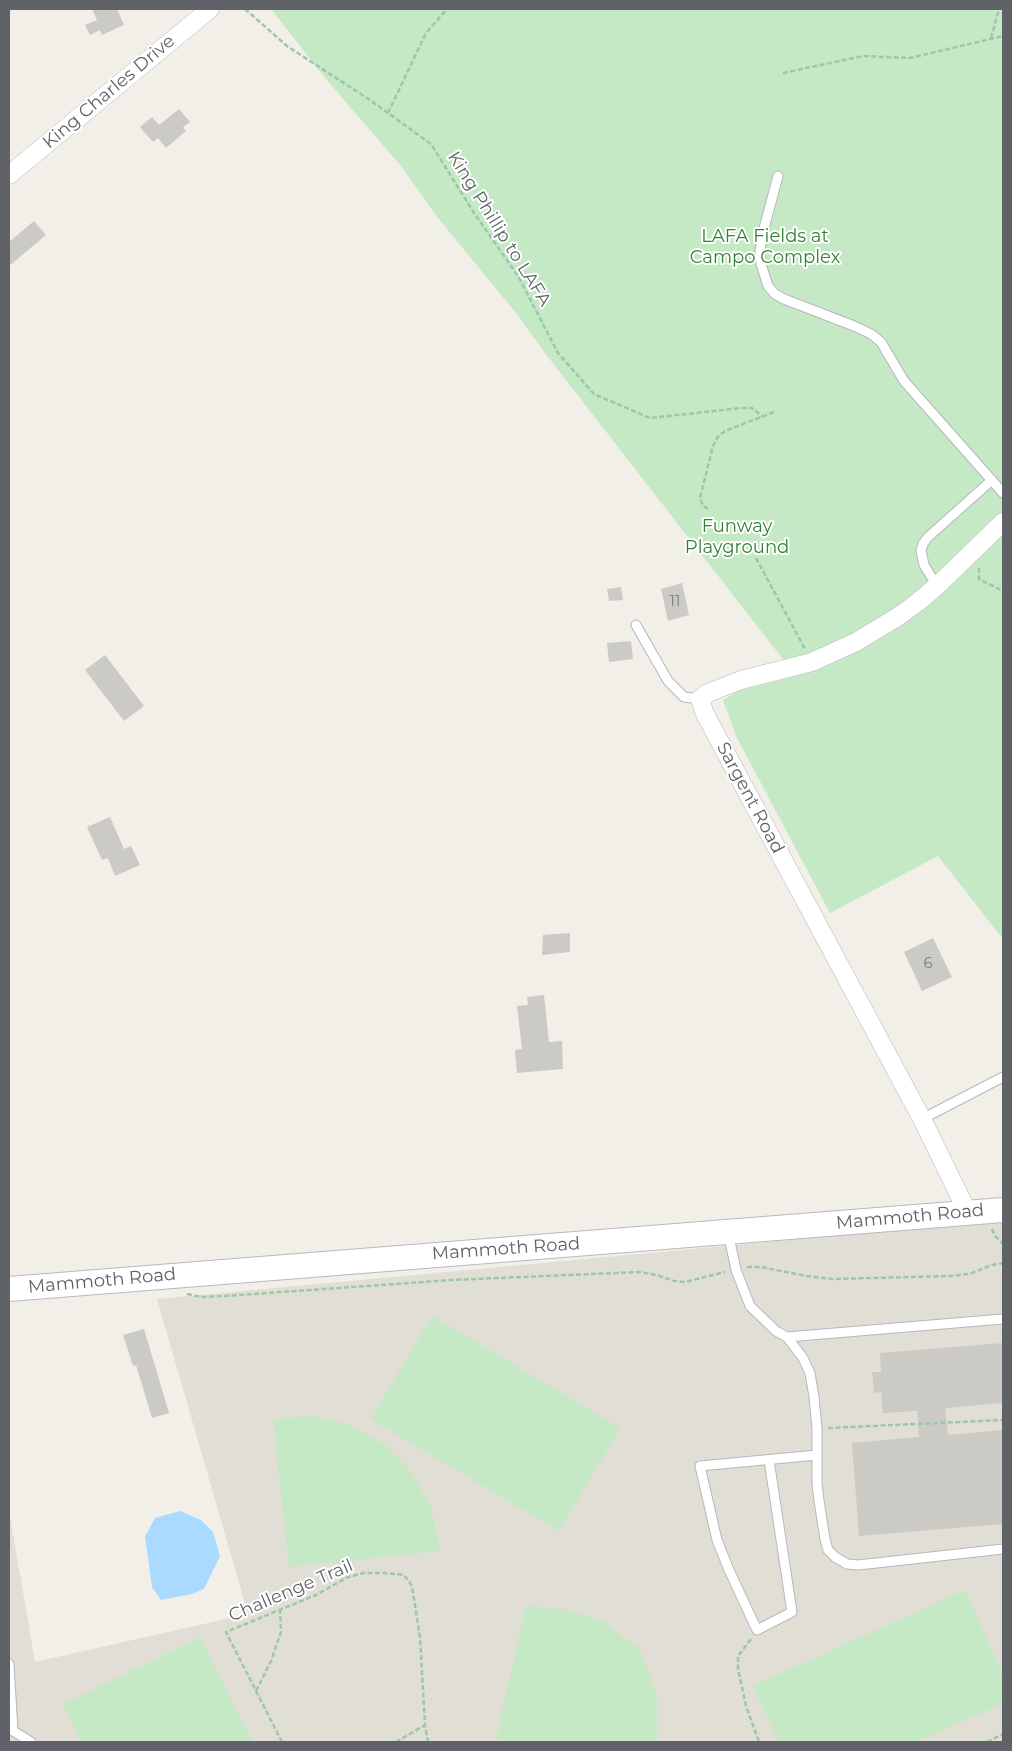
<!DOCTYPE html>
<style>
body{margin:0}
#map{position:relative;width:1012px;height:1751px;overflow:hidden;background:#f1efe8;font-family:Montserrat,sans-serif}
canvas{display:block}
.frame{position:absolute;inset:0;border:10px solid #5f6368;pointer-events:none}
</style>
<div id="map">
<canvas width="1012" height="1751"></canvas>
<div class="frame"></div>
</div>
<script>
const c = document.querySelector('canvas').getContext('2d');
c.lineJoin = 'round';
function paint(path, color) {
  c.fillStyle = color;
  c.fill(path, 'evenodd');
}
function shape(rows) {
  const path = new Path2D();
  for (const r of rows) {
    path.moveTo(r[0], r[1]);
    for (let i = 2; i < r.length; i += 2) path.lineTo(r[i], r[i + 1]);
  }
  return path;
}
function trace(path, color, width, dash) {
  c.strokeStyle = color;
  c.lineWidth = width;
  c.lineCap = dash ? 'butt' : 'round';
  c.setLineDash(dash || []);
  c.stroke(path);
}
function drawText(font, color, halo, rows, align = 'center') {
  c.font = font + ' Montserrat,sans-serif';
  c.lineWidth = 4;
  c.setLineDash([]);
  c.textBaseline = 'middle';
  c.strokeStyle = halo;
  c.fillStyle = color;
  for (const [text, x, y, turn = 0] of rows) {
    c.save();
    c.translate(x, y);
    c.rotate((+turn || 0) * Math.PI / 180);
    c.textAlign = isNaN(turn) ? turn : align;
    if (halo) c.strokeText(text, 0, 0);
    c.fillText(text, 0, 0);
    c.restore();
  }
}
const education = shape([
 [1003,1220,1003,1742,9,1742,9,1511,35,1662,248,1614,157,1299]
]);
const green = shape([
 [271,9,1003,9,1003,939,938,856,830,913,737,738,723,700,738,691,800,675,782,658,548,357,516,313,438,218,401,166,325,78],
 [432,1316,620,1428,559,1531,371,1419],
 [311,1416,348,1424,384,1444,411,1472,431,1507,440,1551,289,1567,273,1419],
 [965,1590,1003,1675,1003,1703,916,1742,779,1742,753,1686],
 [526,1606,565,1609,604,1622,640,1650,657,1694,657,1736,656,1742,515,1742,496,1738],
 [200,1637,252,1742,81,1742,63,1705]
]);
const water = shape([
 [180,1511,201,1520,213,1532,220,1556,204,1589,192,1594,161,1600,152,1587,145,1537,155,1518]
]);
const building = shape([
 [92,9,117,9,124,25,102,35,100,30,90,35,85,25,97,20],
 [179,109,190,122,183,127,186,131,166,148,158,138,153,142,140,127,152,117,159,125],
 [34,221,46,235,9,266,9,242],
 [682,583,689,615,668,621,661,589],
 [621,587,623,600,609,601,607,589],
 [631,641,633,659,609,662,607,643],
 [105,655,144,706,124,721,85,670],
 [110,817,124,849,131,846,140,865,115,876,108,858,102,860,87,827],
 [570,933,570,952,542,955,543,935],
 [933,938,952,977,922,991,904,952],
 [544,995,549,1042,562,1041,563,1069,517,1073,515,1050,522,1049,517,1006,528,1005,527,997],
 [144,1329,169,1413,152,1418,136,1365,133,1366,123,1335],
 [1003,1343,1003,1403,945,1408,948,1435,1003,1430,1003,1524,859,1536,852,1443,919,1437,917,1411,883,1413,881,1392,874,1393,872,1372,881,1372,880,1353]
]);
const path = shape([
 [245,9,287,46,370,100,431,144,474,213,518,276,558,353,594,394,650,418,741,408,752,408,763,417],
 [991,38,999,9],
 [783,73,863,56,910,58,1003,36],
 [388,113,426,33,447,9],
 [708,509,703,506,700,498,713,446,717,438,722,433,730,429,774,412],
 [756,558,805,649],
 [979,568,979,579,1003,591],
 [992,1229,995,1236,1003,1244],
 [747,1267,761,1267,806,1276,833,1279,950,1276,969,1274,992,1265,1003,1263],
 [187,1294,201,1297,225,1296,452,1280,639,1272,656,1275,674,1281,685,1282,725,1272],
 [828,1428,1003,1420],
 [751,1639,738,1656,738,1669,746,1706,759,1742],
 [256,1691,271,1661,281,1632,280,1611],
 [282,1742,226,1632,316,1595,346,1578,363,1573,385,1573,404,1575,412,1586,420,1637,425,1725,428,1742],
 [396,1742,425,1725],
 [987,1742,1003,1734]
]);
const lane = shape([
 [778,176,762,236,760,252,761,264,768,286,775,294,784,299,854,326,871,334,881,342,904,381,1003,493],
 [937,586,924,565,921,550,923,544,927,538,992,480],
 [636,625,668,681,684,697,700,699],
 [922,1119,1003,1077],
 [728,1232,736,1270,750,1306,776,1331,787,1337,1003,1319],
 [787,1337,803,1358,810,1373,814,1397,817,1429,817,1483,819,1501,825,1539,828,1550,835,1557,847,1564,858,1565,1003,1549],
 [769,1460,792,1612,757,1630,729,1570,717,1540,700,1466,817,1455],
 [9,1664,13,1731],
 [13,1731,31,1742]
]);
const street = shape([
 [9,175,210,9],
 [968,1213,922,1119,705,714,700,699,708,693,741,680,812,662,856,642,899,616,918,602,937,586,1003,522]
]);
const secondary = shape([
 [9,1289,1003,1210]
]);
const numberNames = [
 ["11",675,602],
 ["6",928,964]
];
const streetNames = [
 ["King Charles Drive",109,92,-40],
 ["King Phillip to LAFA",499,229,58],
 ["Sargent Road",750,798,62],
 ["Mammoth Road",910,1217,-5],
 ["Mammoth Road",506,1249,-4],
 ["Mammoth Road",102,1281,-5],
 ["Challenge Trail",291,1591,-23]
];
const parkNames = [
 ["LAFA Fields at",765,237],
 ["Campo Complex",765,258],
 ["Funway",737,527],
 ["Playground",737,548]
];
paint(education, '#e1ded6');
paint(green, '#c5e8c5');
paint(water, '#aadaff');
paint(building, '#cccac5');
trace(lane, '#b5b8bc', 11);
trace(street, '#b5b8bc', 19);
trace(secondary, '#b6babf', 26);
trace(path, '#9cc7a9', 2.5, [5, 2.5]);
trace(lane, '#fff', 9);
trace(street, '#fff', 18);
trace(secondary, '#fff', 24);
drawText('15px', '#7a7d7f', null, numberNames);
drawText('18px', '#5f6368', '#fff', streetNames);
drawText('18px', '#348238', '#fff', parkNames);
</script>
